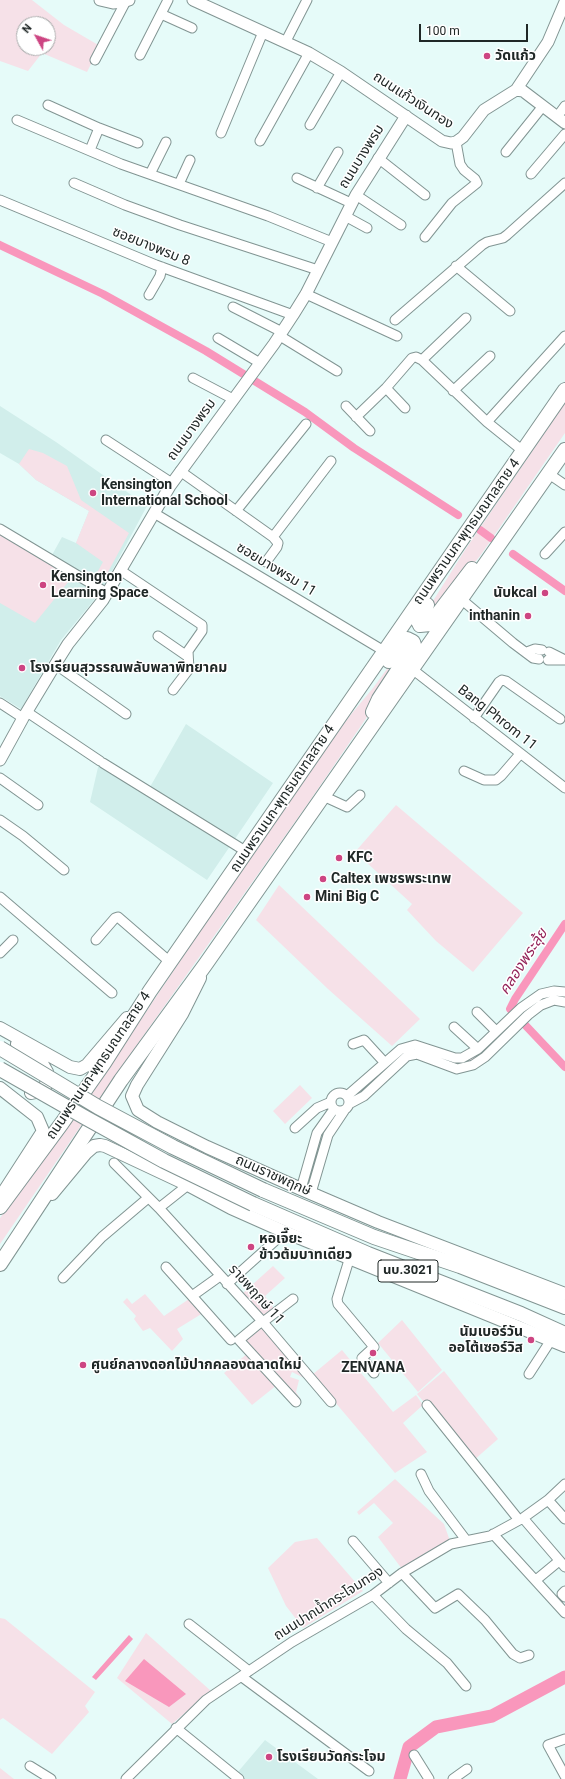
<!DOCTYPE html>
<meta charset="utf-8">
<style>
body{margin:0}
#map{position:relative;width:565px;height:1779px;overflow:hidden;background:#e6fbf9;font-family:Roboto,sans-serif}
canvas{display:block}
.north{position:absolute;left:16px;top:16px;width:40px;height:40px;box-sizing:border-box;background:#fff;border:1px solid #a6a9a9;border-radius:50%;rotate:310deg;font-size:11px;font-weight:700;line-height:16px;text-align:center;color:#202827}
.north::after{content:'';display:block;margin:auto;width:14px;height:18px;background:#cd4582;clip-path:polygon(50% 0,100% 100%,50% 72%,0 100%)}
.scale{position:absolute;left:419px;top:24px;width:109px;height:18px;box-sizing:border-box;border:2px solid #202827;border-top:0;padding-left:5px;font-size:12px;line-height:14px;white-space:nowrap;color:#202827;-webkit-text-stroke:3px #fff;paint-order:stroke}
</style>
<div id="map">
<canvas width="565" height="1779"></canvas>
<div class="north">N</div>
<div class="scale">100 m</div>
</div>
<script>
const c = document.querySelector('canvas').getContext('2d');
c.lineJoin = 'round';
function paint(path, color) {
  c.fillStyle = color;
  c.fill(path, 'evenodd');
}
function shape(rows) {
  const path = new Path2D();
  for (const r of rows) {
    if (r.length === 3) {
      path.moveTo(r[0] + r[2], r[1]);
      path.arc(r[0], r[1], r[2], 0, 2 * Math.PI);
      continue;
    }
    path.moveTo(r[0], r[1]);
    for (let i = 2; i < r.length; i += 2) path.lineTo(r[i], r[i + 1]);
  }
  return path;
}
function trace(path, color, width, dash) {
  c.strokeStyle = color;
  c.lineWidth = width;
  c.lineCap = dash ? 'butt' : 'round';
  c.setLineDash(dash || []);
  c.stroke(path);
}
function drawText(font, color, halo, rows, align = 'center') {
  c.font = font + ' Roboto,"Noto Sans Thai",sans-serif';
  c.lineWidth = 3;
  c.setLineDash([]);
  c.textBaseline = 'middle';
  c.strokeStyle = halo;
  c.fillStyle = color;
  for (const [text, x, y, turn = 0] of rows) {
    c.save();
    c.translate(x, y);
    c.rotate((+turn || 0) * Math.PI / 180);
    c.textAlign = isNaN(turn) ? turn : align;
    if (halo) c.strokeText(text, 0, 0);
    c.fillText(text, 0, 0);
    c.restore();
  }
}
const built = shape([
 [0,406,56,442,147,506,104,586,52,555,62,537,76,543,89,511,36,480,19,464,0,453],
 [0,533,99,594,61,640,21,709,0,696],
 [186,724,273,783,207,880,90,802,99,763,150,787],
 [265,1740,318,1779,244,1779,237,1773]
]);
const green = shape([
 [0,0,32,0,64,25,100,46,87,72,42,53,28,71,0,61],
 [24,24,48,24,48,48,24,48],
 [565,403,565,433,480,556,427,622,426,612,465,550],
 [29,449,43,453,67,466,81,500,129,533,101,585,93,580,103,562,76,543,89,511,36,480,19,464],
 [0,533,73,576,35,623,0,603],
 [406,645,367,717,307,805,117,1073,0,1244,0,1218,99,1082,247,861,348,718,373,688,400,651],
 [396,805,523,913,473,972,436,941,407,910,412,904,355,852],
 [279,885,420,1019,392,1046,328,989,256,920],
 [508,1024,511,1027,478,1058,466,1063,458,1064,458,1061],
 [300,1085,312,1098,285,1124,273,1111],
 [273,1266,285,1278,265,1296,275,1310,263,1318,242,1294],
 [145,1294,164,1316,189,1299,203,1313,177,1329,183,1339,172,1351,150,1328,143,1331,134,1319,136,1316,123,1302,127,1298,132,1304],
 [402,1320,442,1370,418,1392,378,1343],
 [261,1325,308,1380,292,1372,290,1377,299,1380,296,1392,301,1400,296,1402,243,1341],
 [342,1350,393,1412,416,1395,423,1405,403,1423,427,1452,395,1473,312,1375],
 [248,1353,277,1385,252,1405,224,1373],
 [444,1371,498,1439,474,1460,417,1394],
 [395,1479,444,1524,450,1541,427,1552,402,1569,378,1537,393,1523,374,1503,359,1515,357,1512],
 [317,1538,363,1591,303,1628,286,1606,268,1568,295,1542],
 [0,1618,5,1619,95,1692,85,1706,89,1712,52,1754,3,1718,0,1720],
 [146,1633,211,1691,172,1724,117,1678],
 [0,1768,14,1779,0,1779]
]);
const water = shape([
 [129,1635,133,1639,96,1680,92,1677],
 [144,1659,186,1694,169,1707,125,1681]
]);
const canal = shape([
 [0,245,103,294,206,351,305,412,354,448,458,515],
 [480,530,491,538],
 [513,554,565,591],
 [565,924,515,999,510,1009,565,1067]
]);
const river = shape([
 [400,1779,409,1747,436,1727,492,1716,565,1677]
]);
const minor = shape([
 [161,14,192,28],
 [286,41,307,0],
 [140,55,168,0],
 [95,60,126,1],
 [48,105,99,128],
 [557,117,565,106],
 [17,120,121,164,268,216,332,242],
 [310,125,341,72],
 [221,133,263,32],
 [260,141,309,53],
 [90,150,99,128,138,143],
 [506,152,543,106],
 [378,158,425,195],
 [150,174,166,142],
 [531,174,565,134],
 [297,178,351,203],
 [74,183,125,205,180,225,318,270],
 [179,184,190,160],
 [317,188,338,152],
 [356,195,401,225],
 [0,200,156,265,293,315],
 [345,216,367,228],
 [425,237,452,203,477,183,475,179,464,170,460,164,456,142],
 [456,266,510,311],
 [306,294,397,336],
 [149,295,160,276,162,267],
 [233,307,282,332],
 [395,320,482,245,487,242,503,238,507,235,565,183],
 [280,336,337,371],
 [218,338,260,363],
 [422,360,466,318],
 [193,378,233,399],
 [386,388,405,408],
 [453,391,490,356],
 [346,406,370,431],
 [356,417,386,388,412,358,416,357,422,360,487,422,523,451],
 [487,422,565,336],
 [106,440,172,483],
 [180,471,273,537,278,543,277,547,266,562],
 [549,474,565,485],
 [236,511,306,424],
 [154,513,384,651],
 [0,529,107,593],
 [273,537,331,461],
 [545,554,565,532],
 [120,570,202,625,202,631,188,651,189,669,173,690],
 [461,599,513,643,533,658,539,659],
 [158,636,187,656],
 [527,652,535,649,542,650],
 [549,652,565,660],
 [548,660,565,660],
 [55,664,126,714],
 [412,669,565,788],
 [0,703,23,718],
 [27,712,100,761],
 [474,718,499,682,502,680,506,681,560,719],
 [103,763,247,852],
 [464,771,484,780,496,780,501,776,520,754],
 [0,778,38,805],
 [323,796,347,807,360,795],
 [0,820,23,836,64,870],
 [0,897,112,993],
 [96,940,115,918,118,917,170,962],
 [0,953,13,940],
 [477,1012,496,1031],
 [454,1027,478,1049],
 [353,1044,364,1040,385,1063],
 [340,1102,9],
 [347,1096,401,1049,415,1045,455,1058,462,1058,478,1049,521,1008,541,994,554,991,565,992],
 [349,1104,364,1096,407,1056,417,1054,457,1069,473,1065,485,1057,528,1015,541,1005,554,1000,565,1002],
 [295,1128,317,1108,331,1102],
 [114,1163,159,1208,262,1321,331,1402],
 [301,1189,317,1133,334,1109],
 [311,1193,328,1135,344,1111],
 [159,1208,188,1185],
 [349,1260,337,1299,338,1304,374,1347,362,1358,374,1373],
 [166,1267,192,1296],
 [220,1276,192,1296,231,1340],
 [63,1278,102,1237,148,1198],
 [227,1284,285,1232],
 [262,1321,239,1340,296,1402],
 [263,1322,293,1299],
 [529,1374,551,1340],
 [427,1405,519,1520],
 [421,1474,429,1491,466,1540],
 [548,1500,565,1519],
 [523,1518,565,1567],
 [493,1534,565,1613],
 [353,1541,389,1583],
 [402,1573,435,1608,458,1594,485,1620,513,1654,520,1658,529,1655],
 [536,1580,559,1561],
 [565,1591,562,1594,565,1597],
 [373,1595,406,1629,447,1663,466,1686],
 [189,1624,249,1671],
 [242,1677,369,1771],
 [176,1728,239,1779],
 [565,1739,548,1745,565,1776],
 [414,1755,429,1779],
 [30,1766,51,1779],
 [126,1779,206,1700,292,1642,373,1595,402,1573,451,1544,490,1536,523,1518,548,1500,565,1484],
 [453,1779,467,1769]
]);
const tertiary = shape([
 [100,0,113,3,122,2,129,0],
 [193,0,309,53,341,72,442,141,451,143,456,142,463,137,484,110,516,90,548,42,565,2],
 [516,90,523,91,565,123],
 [0,760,23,718,58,660,68,644,103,600,170,486,274,344,293,315,306,294,356,195,406,116]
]);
const secondary = shape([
 [200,978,182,1014,137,1085,132,1096,138,1110,157,1122,207,1147,301,1189,378,1222,565,1294],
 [0,1028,70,1067,80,1069,87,1065,127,1018],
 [17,1044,43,1065,47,1072,48,1077,45,1087,36,1092,31,1093],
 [0,1088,37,1117,43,1131,1,1196],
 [52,1194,86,1153,94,1146,100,1145,105,1146,188,1185,231,1208,285,1232,565,1346]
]);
const primary = shape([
 [427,605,417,619,420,625,430,624,472,569],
 [373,712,379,699,408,655,414,645,413,642,407,639,403,642,389,661],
 [263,1190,374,1237,460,1266,565,1307],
 [253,1204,368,1254,521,1314,565,1334],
 [0,1207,62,1123,104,1063,150,991,565,390],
 [0,1264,121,1080,205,965,565,450]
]);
const primaryBridge = shape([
 [0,1048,98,1107,173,1147,263,1190],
 [0,1069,86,1118,164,1161,253,1204]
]);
const markers = [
 [487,56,4,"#cd4582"],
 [93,493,4,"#cd4582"],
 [43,585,4,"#cd4582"],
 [545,593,4,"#cd4582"],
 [528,616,4,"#cd4582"],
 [22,668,4,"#cd4582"],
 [339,858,4,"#cd4582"],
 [323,879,4,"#cd4582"],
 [307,897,4,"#cd4582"],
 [251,1247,4,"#cd4582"],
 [531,1340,4,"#cd4582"],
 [373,1353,4,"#cd4582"],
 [83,1365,4,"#cd4582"],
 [269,1757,4,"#cd4582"]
];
const shields = [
 [408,1271,60]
];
const shieldNames = [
 ["นบ.3021",408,1271]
];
const poiNames = [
 ["วัดแก้ว",495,56],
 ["Kensington",101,485],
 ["International School",101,501],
 ["Kensington",51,577],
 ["Learning Space",51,593],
 ["นับkcal",537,593,"right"],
 ["inthanin",520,616,"right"],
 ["โรงเรียนสุวรรณพลับพลาพิทยาคม",30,668],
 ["KFC",347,858],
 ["Caltex เพชรพระเทพ",331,879],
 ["Mini Big C",315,897],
 ["หอเจี๊ยะ",259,1239],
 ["ข้าวต้มบาทเดียว",259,1255],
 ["นัมเบอร์วัน",523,1332,"right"],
 ["ออโต้เซอร์วิส",523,1348,"right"],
 ["ศูนย์กลางดอกไม้ปากคลองตลาดใหม่",91,1365],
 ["ZENVANA",373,1368,"center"],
 ["โรงเรียนวัดกระโจม",277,1757]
];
const streetNames = [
 ["ถนนแก้วเงินทอง",413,101,33],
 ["ถนนบางพรม",362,157,-58],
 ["ซอยบางพรม 8",151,247,22],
 ["ถนนบางพรม",192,430,-54],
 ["ถนนพรานนก-พุทธมณฑลสาย 4",467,532,-55],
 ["ซอยบางพรม 11",276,570,31],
 ["Bang Phrom 11",497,718,38],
 ["ถนนพรานนก-พุทธมณฑลสาย 4",283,799,-56],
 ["ถนนพรานนก-พุทธมณฑลสาย 4",99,1066,-56],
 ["ถนนราชพฤกษ์",273,1176,24],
 ["ราชพฤกษ์ 11",256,1295,48],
 ["ถนนปากน้ำกระโจมทอง",329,1604,-32]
];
const waterNames = [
 ["คลองพระลุ้ย",524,962,-57]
];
paint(built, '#d1eeeb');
paint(green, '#f6e1e8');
paint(water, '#f997bc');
trace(canal, '#f997bc', 8);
trace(river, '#f997bc', 13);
trace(minor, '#829593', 11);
trace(tertiary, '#829593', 13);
trace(secondary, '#829593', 14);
trace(primary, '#829593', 16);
trace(minor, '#fff', 9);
trace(tertiary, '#fff', 11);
trace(secondary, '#fff', 12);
trace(primary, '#fff', 14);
trace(primaryBridge, '#829593', 16, []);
trace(primaryBridge, '#fff', 14);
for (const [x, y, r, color] of markers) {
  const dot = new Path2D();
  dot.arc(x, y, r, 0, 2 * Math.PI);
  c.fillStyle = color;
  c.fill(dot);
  trace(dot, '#fff', 1.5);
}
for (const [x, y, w] of shields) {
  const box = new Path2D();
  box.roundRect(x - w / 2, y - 11, w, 22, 3);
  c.fillStyle = '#fff';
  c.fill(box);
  trace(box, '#202827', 1);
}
drawText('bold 13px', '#202827', null, shieldNames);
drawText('bold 14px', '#202827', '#fff', poiNames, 'left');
drawText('14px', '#202827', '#fff', streetNames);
drawText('italic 15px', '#942459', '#fff', waterNames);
</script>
